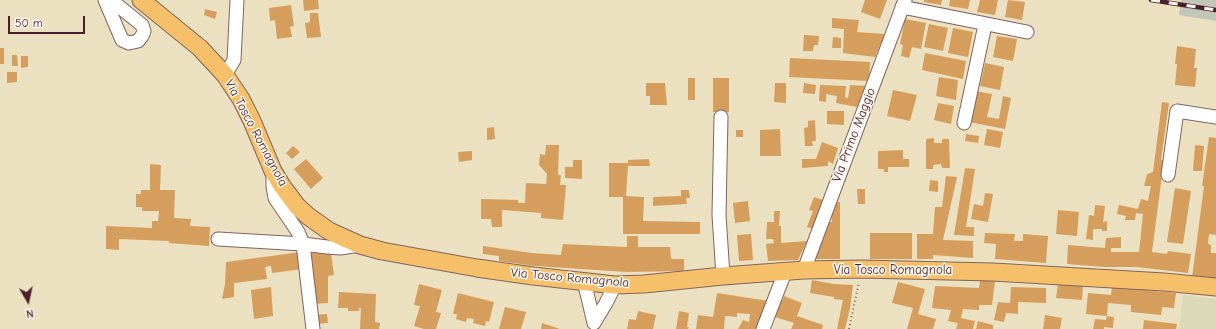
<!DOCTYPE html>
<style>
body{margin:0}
#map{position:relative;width:1216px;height:329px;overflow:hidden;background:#ebe1c0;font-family:"Comic Neue",sans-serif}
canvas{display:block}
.north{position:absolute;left:8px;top:281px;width:40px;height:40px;-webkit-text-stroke:3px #fbf7ec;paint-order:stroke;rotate:171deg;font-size:11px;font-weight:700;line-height:16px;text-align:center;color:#4a1f2b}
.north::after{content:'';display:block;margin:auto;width:14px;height:18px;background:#4a1f2b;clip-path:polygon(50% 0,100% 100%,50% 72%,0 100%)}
.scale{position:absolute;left:8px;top:16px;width:77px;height:18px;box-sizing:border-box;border:2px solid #4a1f2b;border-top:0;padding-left:5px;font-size:12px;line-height:14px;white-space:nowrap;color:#4a1f2b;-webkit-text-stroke:3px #fbf7ec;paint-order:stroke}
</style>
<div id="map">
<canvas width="1216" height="329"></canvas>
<div class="north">N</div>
<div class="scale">50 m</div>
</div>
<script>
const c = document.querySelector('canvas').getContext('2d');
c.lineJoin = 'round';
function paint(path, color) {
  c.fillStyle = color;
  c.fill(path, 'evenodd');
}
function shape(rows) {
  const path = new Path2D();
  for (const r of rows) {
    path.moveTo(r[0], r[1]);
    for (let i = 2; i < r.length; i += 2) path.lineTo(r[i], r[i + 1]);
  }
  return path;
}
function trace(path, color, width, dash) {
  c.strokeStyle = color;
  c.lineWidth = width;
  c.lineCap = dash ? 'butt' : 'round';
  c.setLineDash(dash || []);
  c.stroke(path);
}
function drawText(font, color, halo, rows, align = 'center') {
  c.font = font + ' "Comic Neue",sans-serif';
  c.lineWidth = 3;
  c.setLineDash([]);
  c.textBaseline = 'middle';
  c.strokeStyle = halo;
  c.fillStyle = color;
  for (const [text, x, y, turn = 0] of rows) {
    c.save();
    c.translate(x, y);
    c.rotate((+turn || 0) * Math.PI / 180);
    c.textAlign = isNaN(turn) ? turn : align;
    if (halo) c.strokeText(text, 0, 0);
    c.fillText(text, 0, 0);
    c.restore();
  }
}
const built = shape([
 [1183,295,1216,299,1216,329,1179,329]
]);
const industrial = shape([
 [1181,0,1216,0,1216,21,1179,15]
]);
const building = shape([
 [303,0,318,0,319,9,304,11],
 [865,0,887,0,880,19,861,12],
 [924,0,942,0,941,5,924,2],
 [950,0,970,0,968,9,949,6],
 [980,0,998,0,995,15,977,12],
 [1008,0,1025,2,1022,20,1005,17],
 [291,5,294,26,290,27,292,37,277,39,275,20,270,21,269,8],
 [205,9,217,12,215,19,204,15],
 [310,13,318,13,321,37,307,38,305,23,310,22],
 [832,18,859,20,857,32,885,34,875,57,843,53,844,29,832,28],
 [905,19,926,23,921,49,912,47,909,58,901,56,903,45,900,44],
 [929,24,948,28,943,51,924,47],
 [953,28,973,32,968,57,948,53],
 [804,35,819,36,818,45,814,45,813,51,803,51],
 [997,36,1017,39,1013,61,993,57],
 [833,37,841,38,841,48,832,48],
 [1177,46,1196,49,1194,68,1197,68,1195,87,1175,85,1177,64,1175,64],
 [0,48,4,48,4,64,0,64],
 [925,53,966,61,963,79,922,70],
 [12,55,17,55,18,66,12,66],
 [21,56,28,56,28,67,21,68],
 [790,58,870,62,869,81,789,77],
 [985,63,1004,67,1000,90,980,86],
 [7,72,17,72,17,82,7,83],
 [939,77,958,80,956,100,936,96],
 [688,78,695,78,695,100,688,100],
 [713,78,729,78,729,112,713,112],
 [646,83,665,83,667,105,650,105,650,96,646,96],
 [775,83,786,83,786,103,774,102],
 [804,83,816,85,815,94,803,93],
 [820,85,846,86,845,97,848,98,850,85,866,86,857,107,836,103,837,96,826,94,826,102,819,101],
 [893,90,917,95,910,121,887,116],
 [975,91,992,94,987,117,999,119,1003,96,1011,98,1005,129,969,122],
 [1162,102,1169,103,1161,160,1164,160,1152,252,1167,254,1168,251,1191,254,1188,273,1137,267,1104,267,1067,264,1068,245,1105,248,1106,238,1121,237,1121,248,1111,248,1111,252,1139,252,1143,214,1136,213,1135,220,1125,220,1126,216,1117,214,1119,205,1138,209,1141,199,1148,201,1151,186,1144,186,1147,174,1153,172],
 [938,103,954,106,951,124,934,120],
 [827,111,844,111,844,125,827,124],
 [815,120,816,141,812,141,813,146,805,146,804,128,808,127,808,121],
 [494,127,495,139,487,140,487,128],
 [780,129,781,156,760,156,760,130],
 [987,129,1003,132,1000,148,984,145],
 [736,130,743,130,743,137,736,137],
 [966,134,979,136,978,143,965,141],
 [1209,137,1216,138,1216,235,1209,234,1208,244,1211,245,1211,253,1216,253,1216,279,1192,278,1204,186,1202,186],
 [934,138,934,143,942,143,942,139,949,139,950,168,942,168,941,164,933,165,933,169,926,169,926,139],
 [822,142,838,148,833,164,828,161,828,166,802,168,802,159,816,159],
 [546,145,559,145,558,175,561,175,560,185,566,185,563,220,541,218,541,213,502,210,502,227,492,227,491,219,481,219,481,199,518,200,518,203,525,203,526,183,546,184,547,174,539,165,540,154,545,155],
 [1195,145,1204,146,1202,171,1193,171],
 [293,146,300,152,292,159,286,153],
 [903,150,903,159,909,159,909,167,888,167,888,172,884,172,884,169,878,169,878,151],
 [472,151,472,160,459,162,458,152],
 [306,159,323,178,311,189,294,169],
 [649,159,650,166,628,166,626,196,644,197,643,221,700,222,700,234,623,234,623,197,609,197,609,163,628,163,628,160],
 [573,160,582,160,582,179,565,178,565,167,573,167],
 [150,164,161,165,160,190,175,190,174,218,191,219,190,226,210,227,209,246,169,243,169,241,119,239,119,250,106,249,106,226,152,228,152,221,158,221,159,211,142,211,142,207,136,207,136,194,141,194,141,190,150,190],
 [965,168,975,169,966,227,974,227,974,236,954,235],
 [946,176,957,177,943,240,973,241,973,258,933,255,933,259,917,259,917,234,933,234,935,207,942,207],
 [930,180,938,181,938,192,929,191],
 [1175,188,1191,191,1183,244,1167,242],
 [857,189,865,189,865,204,858,204],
 [681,190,689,190,690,198,686,198,687,204,653,206,653,197,681,196],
 [985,193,993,194,988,222,971,219,974,204,983,206],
 [814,197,823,200,813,229,807,227,813,211,809,210],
 [748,201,750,221,735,223,733,203],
 [834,202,840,202,840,259,814,259,825,222,832,222,831,210,834,210],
 [1095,205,1105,206,1103,222,1107,221,1107,231,1102,231,1102,229,1093,229,1093,240,1086,239,1089,215,1094,216],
 [1058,210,1079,212,1077,236,1056,234],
 [774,211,780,211,779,226,781,226,781,243,807,241,798,260,768,261,766,244,774,243,773,239,766,239,767,222,774,222],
 [870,233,912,233,912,259,870,259],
 [985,233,1015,234,1014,241,1023,241,1023,234,1048,236,1046,263,995,259,996,244,984,243],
 [751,234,753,260,739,261,737,235],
 [627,236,638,236,638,247,670,247,671,259,684,259,684,271,627,272,535,266,499,261,499,256,483,254,483,246,532,253,561,255,563,244,627,247],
 [301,252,303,269,272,273,271,266,265,267,267,279,234,283,234,297,222,299,225,284,226,262],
 [307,253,331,253,334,275,328,276,328,303,313,304],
 [812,280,833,284,853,285,850,308,845,329,837,329,843,300,834,299,834,297,810,293],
 [980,281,995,281,992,305,979,305,979,310,963,309,961,318,975,321,973,329,956,329,958,323,948,321,951,310,932,308,935,286,979,288],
 [898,282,925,289,918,314,936,319,933,329,907,329,913,308,892,303],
 [1058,283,1083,285,1082,300,1056,298],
 [419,284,442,290,436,312,441,313,436,329,424,329,414,326,420,306,414,305],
 [271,287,273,316,254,319,251,290],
 [1011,287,1046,288,1046,303,1018,302,1018,314,1006,313,1004,322,994,320,998,302,1010,303],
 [1112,287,1176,293,1174,308,1162,307,1161,315,1131,312,1131,305,1108,303,1107,316,1086,314,1088,293,1111,295],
 [339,292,376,294,375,322,380,323,379,329,360,329,361,308,359,308,359,311,348,311,348,308,338,308],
 [458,293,494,302,489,322,486,321,485,326,473,323,474,319,467,318,466,322,456,319,457,314,453,314],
 [717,293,769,301,758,329,738,329,743,320,749,322,750,314,737,313,737,317,725,316,724,329,696,329,698,315,713,317],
 [784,296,802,303,797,316,823,325,822,329,791,329,794,323,772,316,778,299,783,300],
 [505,307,526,312,521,329,499,329],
 [638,311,656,315,653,329,627,329,629,319,636,320],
 [679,311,689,313,687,327,689,327,688,329,676,329],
 [327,314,328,323,316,324,314,315],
 [1045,315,1062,318,1060,329,1043,329],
 [1107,316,1114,317,1113,328,1104,327,1104,329,1093,329,1095,319,1106,320],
 [1144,320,1177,324,1176,329,1143,329],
 [978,321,993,325,993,329,976,329],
 [542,323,560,329,541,329]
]);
const path = shape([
 [849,329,859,282]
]);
const minor = shape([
 [105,0,122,40,129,43,138,41,142,36,144,31,142,25,111,0],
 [902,7,1027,32],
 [225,75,234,60,237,0],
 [721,117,719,215,723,276],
 [964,123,985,25],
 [273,172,273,186,275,198,298,232,303,244,313,329],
 [1168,175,1177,111,1216,117],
 [218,239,303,244,327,247,340,248,360,245],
 [804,270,905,0],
 [584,281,594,323,606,303,615,285],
 [763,329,785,272]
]);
const major = shape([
 [141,0,200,48,225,75,241,99,252,121,273,171,282,186,297,206,308,216,329,231,360,245,382,251,477,268,533,276,615,285,644,284,723,276,804,270,861,269,993,272,1164,282,1216,287]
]);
const rail = shape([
 [1151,0,1216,10]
]);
const streetNames = [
 ["Via Tosco Romagnola",256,133,62],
 ["Via Primo Maggio",854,135,-69],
 ["Via Tosco Romagnola",893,270],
 ["Via Tosco Romagnola",570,278,5]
];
paint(built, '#dadab9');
paint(industrial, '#c2c6b9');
paint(building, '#d69e5d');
trace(minor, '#82635f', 15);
trace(major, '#82635f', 19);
trace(path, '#82635f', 2, [1, 3]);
trace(minor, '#fff', 13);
trace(major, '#f6c06b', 17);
trace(rail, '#4a1f2b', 4.5);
trace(rail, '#fbf7ec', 3, [9]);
drawText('13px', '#4a1f2b', '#fbf7ec', streetNames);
</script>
